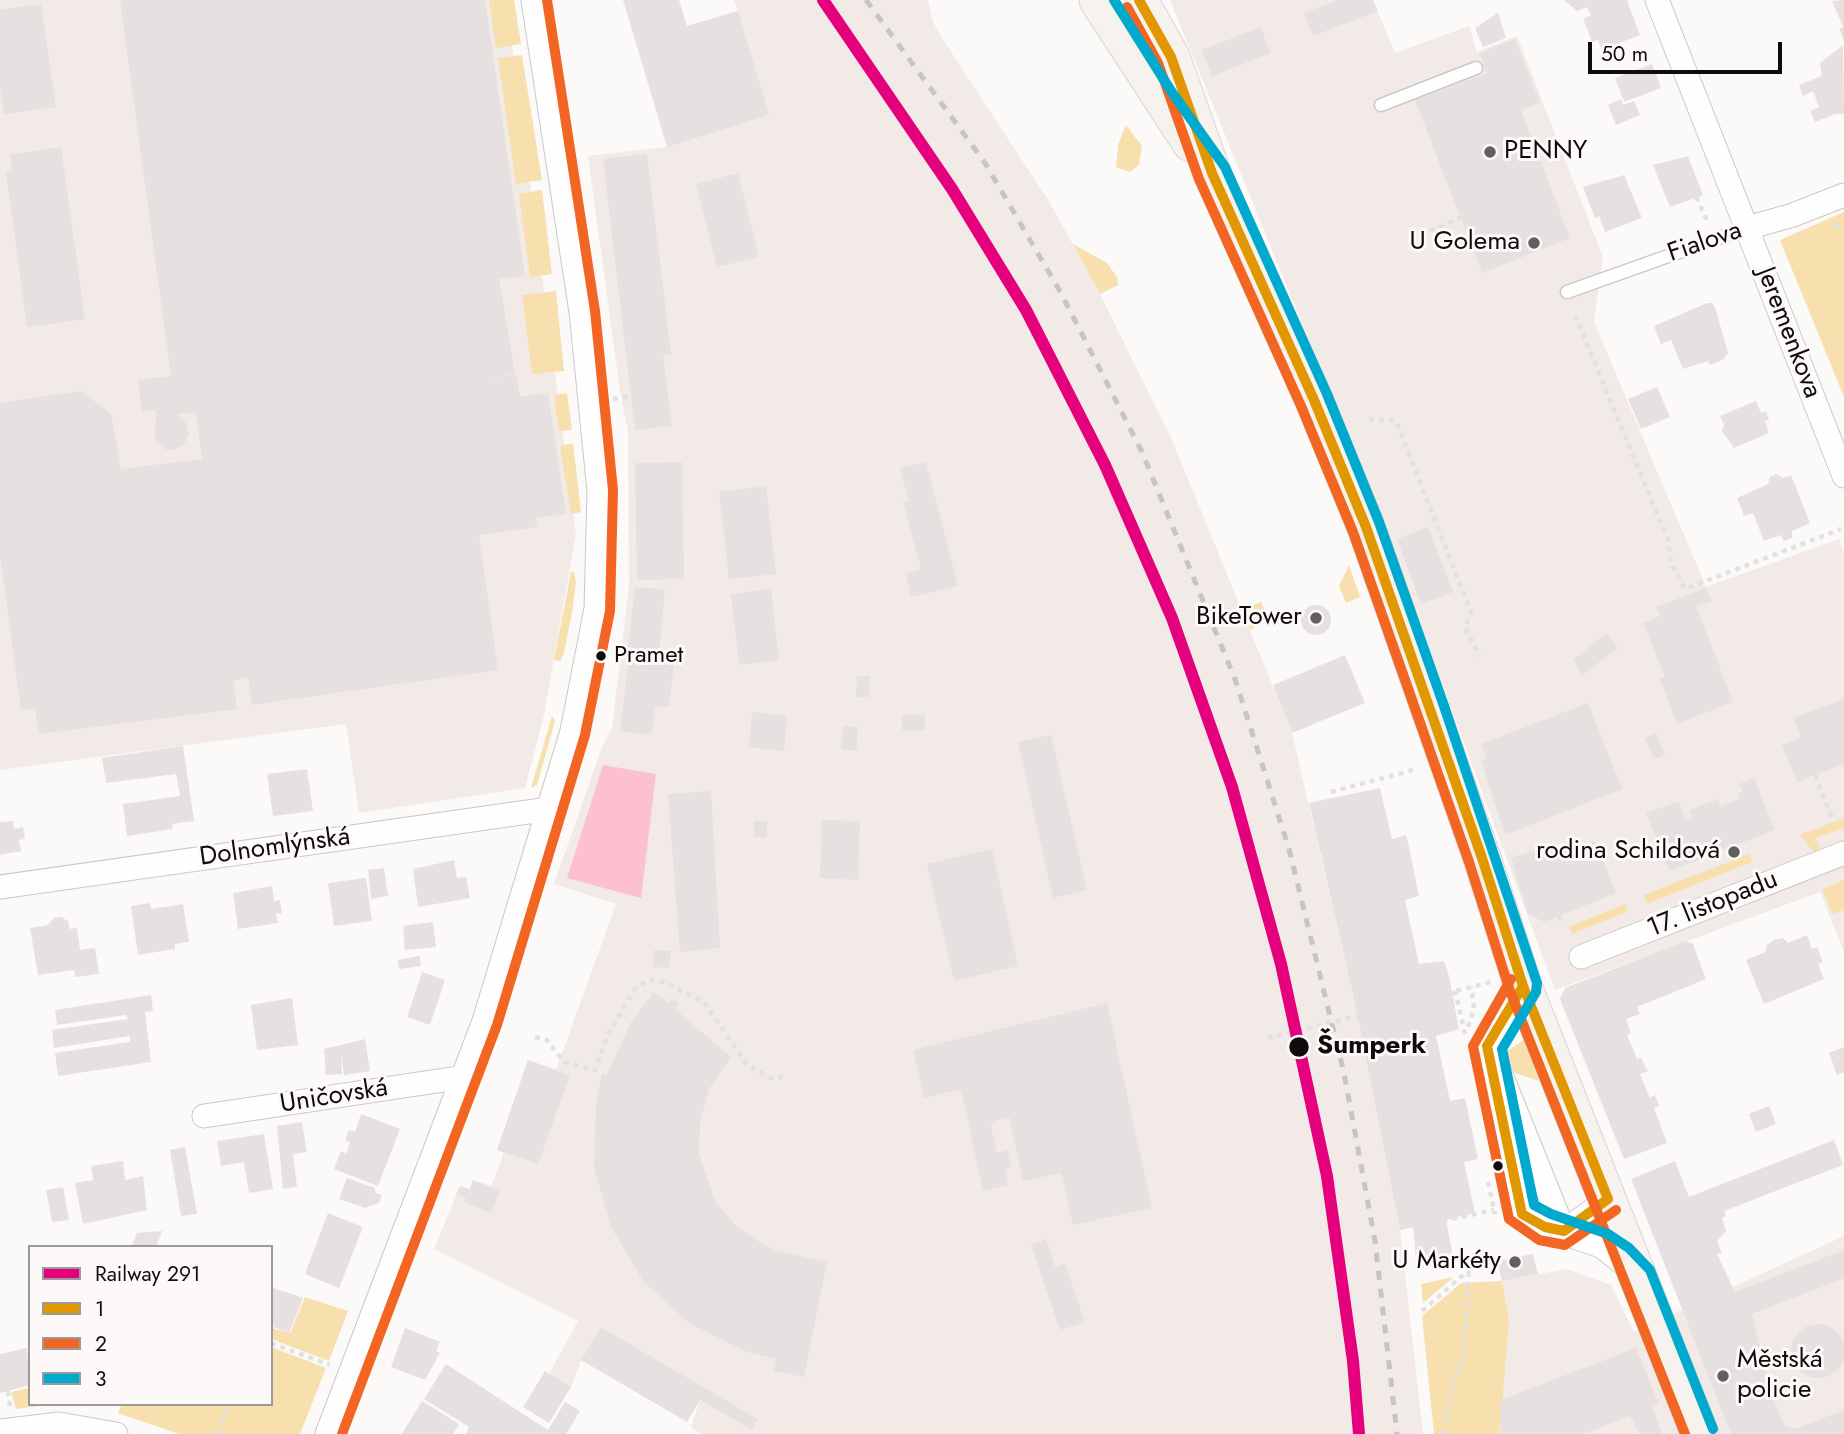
<!DOCTYPE html>
<meta charset="utf-8">
<style>
body{margin:0}
#map{position:relative;width:1844px;height:1434px;overflow:hidden;background:#fcfaf9;font-family:Jost,sans-serif}
canvas{display:block}
.legend{position:absolute;left:28px;top:1245px;width:245px;height:161px;box-sizing:border-box;background:#fdf9f8;border:2px solid #9d9a9a;margin:0;padding:9px 12px;list-style:none;font-size:21px;color:#0e0c0c}
.legend li{display:flex;align-items:center;gap:14px;height:35px}
.legend b{width:35px;border:2px solid #9d9a9a}
.scale{position:absolute;left:1588px;top:42px;width:194px;height:32px;box-sizing:border-box;border:4px solid #0e0c0c;border-top:0;padding-left:9px;font-size:21px;line-height:24px;white-space:nowrap;color:#0e0c0c;-webkit-text-stroke:5px #fdf9f8;paint-order:stroke}
</style>
<div id="map">
<canvas width="1844" height="1434"></canvas>
<ul class="legend">
<li><b style="height:9px;background:#e5007d"></b>Railway 291</li>
<li><b style="height:9px;background:#e09701"></b>1</li>
<li><b style="height:9px;background:#f26522"></b>2</li>
<li><b style="height:9px;background:#00a9ce"></b>3</li>
</ul>
<div class="scale">50 m</div>
</div>
<script>
const c = document.querySelector('canvas').getContext('2d');
c.lineJoin = 'round';
function paint(path, color) {
  c.fillStyle = color;
  c.fill(path, 'evenodd');
}
function shape(rows) {
  const path = new Path2D();
  for (const r of rows) {
    if (r.length === 3) {
      path.moveTo(r[0] + r[2], r[1]);
      path.arc(r[0], r[1], r[2], 0, 2 * Math.PI);
      continue;
    }
    path.moveTo(r[0], r[1]);
    for (let i = 2; i < r.length; i += 2) path.lineTo(r[i], r[i + 1]);
  }
  return path;
}
function trace(path, color, width, dash) {
  c.strokeStyle = color;
  c.lineWidth = width;
  c.lineCap = dash ? 'butt' : 'round';
  c.setLineDash(dash || []);
  c.stroke(path);
}
function drawText(font, color, halo, rows, align = 'center') {
  c.font = font + ' Jost,sans-serif';
  c.lineWidth = 6;
  c.setLineDash([]);
  c.textBaseline = 'middle';
  c.strokeStyle = halo;
  c.fillStyle = color;
  for (const [text, x, y, turn = 0] of rows) {
    c.save();
    c.translate(x, y);
    c.rotate((+turn || 0) * Math.PI / 180);
    c.textAlign = isNaN(turn) ? turn : align;
    if (halo) c.strokeText(text, 0, 0);
    c.fillText(text, 0, 0);
    c.restore();
  }
}
const built = shape([
 [0,0,506,0,576,534,544,715,525,788,359,813,346,724,0,770],
 [734,0,928,0,933,22,942,38,1050,203,1100,294,1172,440,1292,733,1356,1008,1400,1230,1423,1434,701,1434,691,1427,700,1400,752,1430,758,1419,601,1327,581,1360,571,1387,549,1374,578,1321,434,1249,460,1186,469,1189,473,1180,491,1186,504,1153,497,1150,528,1060,556,1070,616,904,554,884,602,747,612,728,629,585,628,431,620,391,588,156,667,147,687,26,738,11],
 [1170,0,1373,0,1395,53,1469,26,1477,52,1517,36,1603,257,1594,322,1706,587,1839,539,1844,553,1844,952,1820,892,1555,990,1378,510],
 [1844,1236,1844,1434,1500,1434,1509,1321,1502,1281,1567,1269,1611,1285,1634,1332]
]);
const green = shape([
 [489,0,514,0,521,44,496,48],
 [522,55,542,180,516,184,498,58],
 [1126,125,1142,146,1139,165,1130,172,1116,167,1118,145],
 [542,190,552,274,530,277,519,194],
 [1844,212,1844,397,1780,240],
 [1073,244,1107,263,1117,277,1118,285,1100,294],
 [556,291,564,371,532,374,522,295],
 [567,393,572,430,559,431,554,395],
 [573,443,581,512,571,514,560,446],
 [1349,565,1360,597,1346,603,1339,586],
 [571,572,574,572,576,582,572,612,564,653,560,661,554,660],
 [1261,602,1269,620,1250,630,1242,610],
 [552,716,555,721,537,785,531,788],
 [1844,818,1844,828,1816,838,1821,855,1817,856,1800,835],
 [1749,854,1752,862,1647,904,1644,895],
 [1844,880,1844,910,1833,914,1822,889],
 [1625,904,1627,912,1572,934,1569,927],
 [1525,1039,1539,1081,1515,1073,1504,1053],
 [1454,1277,1423,1303,1421,1284],
 [1502,1281,1509,1321,1500,1434,1434,1434,1422,1316,1461,1283],
 [305,1297,348,1311,329,1361,271,1339,271,1328,290,1333],
 [271,1347,326,1368,300,1434,179,1434,118,1413,122,1404,271,1404],
 [30,1388,30,1404,48,1405,16,1409,11,1392]
]);
const water = shape([
 [603,765,656,774,641,898,567,878]
]);
const building = shape([
 [120,0,485,0,525,276,499,279,515,373,478,380,516,374,520,397,548,393,566,514,536,518,537,527,479,535,498,670,252,705,248,677,233,681,237,709,39,734,35,709,21,710,0,555,0,403,81,391,111,414,121,469,202,459,196,412,177,414,186,423,189,434,184,444,174,450,165,449,155,440,156,410,142,412,138,380,171,376],
 [623,0,679,0,687,26,738,11,769,115,667,147],
 [1338,0,1373,0,1378,11,1313,36,1304,13],
 [1564,0,1627,0,1640,35,1602,50,1598,40,1592,42,1583,19,1591,15,1587,7,1577,11],
 [1844,0,1844,41,1839,28,1843,27,1832,1],
 [41,4,56,107,4,114,0,88,0,10],
 [1498,13,1506,38,1483,47,1475,28],
 [1261,27,1270,53,1212,76,1202,50],
 [1515,39,1540,103,1521,110,1570,238,1482,273,1415,100,1487,73,1479,53],
 [1843,45,1844,114,1835,114,1815,122,1810,111,1819,107,1813,91,1803,96,1799,85,1822,76,1820,63],
 [1652,64,1661,88,1624,102,1615,78],
 [1621,99,1623,105,1634,101,1640,115,1616,125,1608,105],
 [61,147,85,319,27,327,6,172,12,171,10,155],
 [647,154,671,354,663,355,672,426,635,430,603,159],
 [1688,156,1703,195,1670,207,1653,165],
 [738,173,759,257,717,267,696,184],
 [1624,175,1642,218,1605,232,1599,216,1595,218,1583,187],
 [1707,303,1712,303,1715,307,1728,353,1724,359,1710,365,1708,361,1683,369,1671,340,1661,344,1654,326],
 [1657,387,1670,417,1641,429,1628,399],
 [1756,401,1761,413,1766,411,1769,420,1765,421,1769,433,1734,448,1722,431,1724,425,1720,416],
 [682,462,684,579,637,580,635,463],
 [926,462,958,586,911,597,906,574,921,569,903,502,909,501,900,468],
 [1776,474,1783,478,1791,475,1810,523,1792,531,1792,538,1784,541,1781,535,1764,541,1753,513,1744,516,1737,498,1768,484,1770,477],
 [766,486,776,574,729,579,719,492],
 [1428,527,1453,592,1421,604,1397,539],
 [635,587,665,589,659,652,675,654,669,707,655,706,652,735,620,731,630,649,640,649,628,647],
 [1706,588,1712,601,1696,606,1733,702,1677,724,1660,679,1665,677,1643,623,1660,616,1656,607],
 [771,589,779,660,739,665,731,594],
 [1316,620,15],
 [1607,633,1618,648,1582,675,1573,660],
 [1345,655,1365,703,1292,733,1273,685],
 [857,676,870,676,869,697,856,697],
 [1844,699,1844,764,1797,782,1782,745,1801,737,1793,718],
 [1588,703,1622,789,1505,835,1481,760,1486,758,1481,744],
 [752,712,787,716,784,751,749,747],
 [902,715,925,715,925,731,902,730],
 [843,726,858,727,857,750,841,750],
 [1656,733,1665,755,1654,759,1645,738],
 [1051,735,1087,890,1053,898,1018,742],
 [183,746,194,821,172,824,173,829,127,836,123,804,180,796,176,774,106,783,102,758],
 [307,769,313,811,273,816,267,774],
 [1754,778,1775,830,1669,871,1646,813,1679,801,1686,820,1692,817,1689,810,1718,799,1721,806,1739,799,1737,794,1743,792,1739,784],
 [1380,788,1392,839,1406,835,1409,847,1419,896,1405,900,1419,964,1444,961,1449,976,1459,1029,1436,1036,1450,1101,1465,1098,1478,1159,1464,1162,1475,1213,1446,1220,1454,1262,1417,1269,1413,1227,1400,1230,1356,1008,1309,803],
 [711,791,720,948,680,952,668,794],
 [822,820,860,821,858,880,820,878],
 [13,821,14,829,23,827,25,839,19,840,21,851,0,855,0,822],
 [754,821,767,821,767,837,754,837],
 [1595,841,1616,893,1544,922,1528,914,1511,858,1553,845,1557,855],
 [992,849,1018,966,954,981,927,864],
 [454,860,457,878,466,877,470,898,418,907,413,869],
 [384,868,388,896,371,899,368,870],
 [366,878,372,921,334,926,328,883],
 [272,886,274,901,280,900,282,913,276,914,278,923,238,929,233,893],
 [150,903,151,909,183,904,189,942,175,944,175,949,138,955,131,906],
 [61,917,68,921,70,929,77,928,80,950,95,948,99,974,75,977,74,970,38,975,30,928,48,925,54,918],
 [433,922,436,947,405,950,403,926],
 [1807,935,1812,949,1817,947,1823,962,1818,964,1824,979,1764,1004,1746,960,1765,952,1767,945,1774,940,1783,938,1788,943],
 [1686,941,1693,944,1706,979,1637,1007,1640,1014,1626,1019,1631,1033,1627,1035,1637,1059,1641,1058,1648,1071,1640,1074,1650,1098,1655,1095,1659,1106,1654,1108,1667,1143,1624,1159,1560,999,1565,988],
 [654,950,671,951,669,968,653,967],
 [420,956,421,966,399,969,398,960],
 [422,972,445,980,430,1025,407,1017],
 [654,992,668,1003,672,998,679,1003,675,1009,731,1057,709,1089,700,1121,699,1154,715,1201,736,1226,764,1245,778,1251,827,1262,804,1377,774,1371,776,1359,745,1351,689,1323,643,1281,611,1227,594,1167,596,1104,602,1074,607,1075,631,1022],
 [151,995,153,1011,145,1012,151,1062,58,1076,55,1053,130,1042,130,1036,54,1048,52,1030,128,1019,126,1015,57,1025,55,1010],
 [292,998,298,1045,257,1050,251,1005],
 [1107,1003,1152,1208,1073,1225,1061,1173,1023,1181,1009,1117,994,1121,991,1126,997,1153,1008,1150,1012,1167,1005,1169,1008,1185,983,1191,961,1089,924,1098,913,1050],
 [365,1039,370,1071,344,1075,341,1052,342,1074,326,1075,324,1049],
 [1844,1047,1844,1072,1837,1075,1829,1053],
 [528,1060,570,1075,538,1164,497,1150],
 [1769,1106,1776,1124,1756,1132,1749,1114],
 [361,1114,400,1129,378,1186,334,1169,341,1151,346,1154,350,1143,345,1140,349,1130,355,1132],
 [302,1122,307,1152,293,1154,297,1187,283,1189,277,1126],
 [264,1134,273,1189,249,1193,244,1162,221,1166,217,1141],
 [1834,1140,1843,1165,1724,1211,1726,1216,1722,1218,1726,1231,1717,1241,1722,1253,1717,1254,1735,1292,1844,1250,1844,1278,1752,1314,1771,1393,1784,1425,1795,1429,1844,1410,1844,1434,1731,1434,1631,1179,1675,1161,1689,1197],
 [185,1147,197,1214,181,1216,170,1150],
 [123,1161,125,1180,143,1176,147,1210,83,1224,75,1183,93,1180,91,1166],
 [347,1178,375,1188,375,1193,382,1195,379,1203,365,1208,339,1199],
 [473,1180,500,1191,491,1213,464,1202,466,1198,456,1194,460,1186,470,1190],
 [63,1187,69,1220,52,1222,46,1190],
 [328,1213,363,1227,339,1288,305,1274],
 [162,1231,156,1247,131,1247,137,1233],
 [1046,1239,1055,1267,1065,1264,1085,1322,1060,1330,1031,1244],
 [1533,1254,1538,1274,1502,1281,1497,1261],
 [271,1287,303,1298,289,1333,271,1326],
 [1818,1351,27],
 [601,1327,758,1419,752,1430,700,1400,687,1422,581,1360],
 [405,1328,440,1342,436,1351,440,1353,425,1380,391,1367],
 [27,1348,30,1385,0,1393,0,1354],
 [1636,1348,1659,1404,1652,1407,1662,1434,1640,1434,1630,1416,1583,1434,1501,1434,1501,1400],
 [446,1364,548,1430,565,1402,580,1411,566,1434,466,1434,469,1427,424,1399],
 [545,1371,571,1387,549,1423,523,1407],
 [422,1401,459,1424,453,1434,402,1434]
]);
const path = shape([
 [1696,197,1707,220],
 [1835,225,1844,229],
 [1430,231,1461,217],
 [1575,315,1668,540,1671,563,1685,589,1841,529],
 [613,399,631,396],
 [1369,419,1396,421,1471,612,1465,628,1480,656],
 [1815,775,1832,818],
 [1331,792,1413,770],
 [1559,916,1563,924],
 [1468,1027,1474,1009,1471,987],
 [1465,1034,1456,994,1452,992,1491,982],
 [535,1037,547,1040,564,1062,595,1070,610,1030,635,989,649,980,664,982,704,1002,747,1065,771,1078,785,1077],
 [1268,1038,1378,1011],
 [1488,1182,1495,1214],
 [1413,1227,1494,1210],
 [1422,1311,1469,1270],
 [271,1343,330,1365],
 [8,1391,10,1407],
 [218,1434,229,1404],
 [1444,1434,1452,1388,1464,1355,1469,1269]
]);
const service = shape([
 [1381,105,1476,68],
 [1567,292,1747,228]
]);
const minor = shape([
 [1657,0,1844,476],
 [1747,228,1793,215,1844,195],
 [0,887,549,809],
 [1581,957,1844,853],
 [1523,986,1487,1046,1522,1214,1545,1227,1601,1246,1629,1268],
 [1500,1072,1564,1231],
 [204,1116,464,1077],
 [1564,1231,1608,1199],
 [0,1431,59,1424,116,1434],
 [327,1434,484,1021,572,731,596,609,599,491,581,312,533,0]
]);
const primary = shape([
 [1098,0,1191,143],
 [1139,0,1171,57,1212,173,1314,400,1366,527,1482,858,1523,986,1700,1434]
]);
const rail = shape([
 [866,0,985,163,1061,293,1142,452,1235,679,1289,849,1344,1073,1375,1241,1397,1434]
]);
const bus1 = shape([
 [1139,0,1171,57,1212,173,1314,400,1366,527,1482,858,1523,986,1608,1199],
 [1523,986,1487,1046,1522,1214,1545,1227,1564,1231,1608,1199]
]);
const bus2 = shape([
 [1127,7,1158,63,1199,179,1301,406,1353,532,1469,862,1510,991,1685,1434],
 [1511,979,1473,1046,1509,1219,1539,1240,1565,1245,1616,1210],
 [342,1434,497,1025,585,735,610,611,613,490,595,311,547,0]
]);
const bus3 = shape([
 [1114,0,1171,91,1225,167,1327,394,1379,522,1444,706,1537,983,1536,992,1502,1049,1534,1205,1551,1214,1608,1234,1629,1248,1650,1270,1713,1429]
]);
const rail1 = shape([
 [823,0,952,189,1026,310,1105,465,1172,618,1232,787,1281,964,1327,1176,1353,1361,1359,1434]
]);
const markers = [
 [1490,152,7,"#615f5f"],
 [1534,243,7,"#615f5f"],
 [1316,618,7,"#615f5f"],
 [601,656,6,"#0e0c0c"],
 [1734,852,7,"#615f5f"],
 [1299,1047,11,"#0e0c0c"],
 [1498,1166,6,"#0e0c0c"],
 [1515,1262,7,"#615f5f"],
 [1723,1376,7,"#615f5f"]
];
const busNames = [
 ["Pramet",614,656]
];
const poiNames = [
 ["PENNY",1504,152,"left"],
 ["U Golema",1520,243],
 ["BikeTower",1302,618],
 ["rodina Schildová",1720,852],
 ["U Markéty",1501,1262],
 ["Městská",1737,1361,"left"],
 ["policie",1737,1391,"left"]
];
const streetNames = [
 ["Fialova",1705,243,-19],
 ["Jeremenkova",1788,333,69],
 ["Dolnomlýnská",275,848,-8],
 ["17. listopadu",1713,905,-22],
 ["Uničovská",334,1097,-9]
];
const stopNames = [
 ["Šumperk",1317,1047]
];
paint(built, '#f1eae7');
paint(green, '#f7dfae');
paint(water, '#fdc0ce');
paint(building, '#e6e0e0');
trace(service, '#cac9c8', 15);
trace(minor, '#cac9c8', 25);
trace(primary, '#d8d6d6', 39);
trace(path, '#e2e1e1', 4.5, [5, 5]);
trace(service, '#fffefe', 12);
trace(minor, '#fffefe', 23);
trace(primary, '#f6f2ee', 37);
trace(rail, '#c6c4c4', 5, [9, 9]);
trace(bus1, '#e09701', 10);
trace(bus2, '#f26522', 10);
trace(bus3, '#00a9ce', 10);
trace(rail1, '#e5007d', 12);
for (const [x, y, r, color] of markers) {
  const dot = new Path2D();
  dot.arc(x, y, r, 0, 2 * Math.PI);
  c.fillStyle = color;
  c.fill(dot);
  trace(dot, '#fdf9f8', 2.5);
}
drawText('24px', '#0e0c0c', '#fdf9f8', busNames, 'left');
drawText('26px', '#0e0c0c', '#fdf9f8', poiNames, 'right');
drawText('26px', '#0e0c0c', '#fdf9f8', streetNames);
drawText('bold 26px', '#0e0c0c', '#fdf9f8', stopNames, 'left');
</script>
